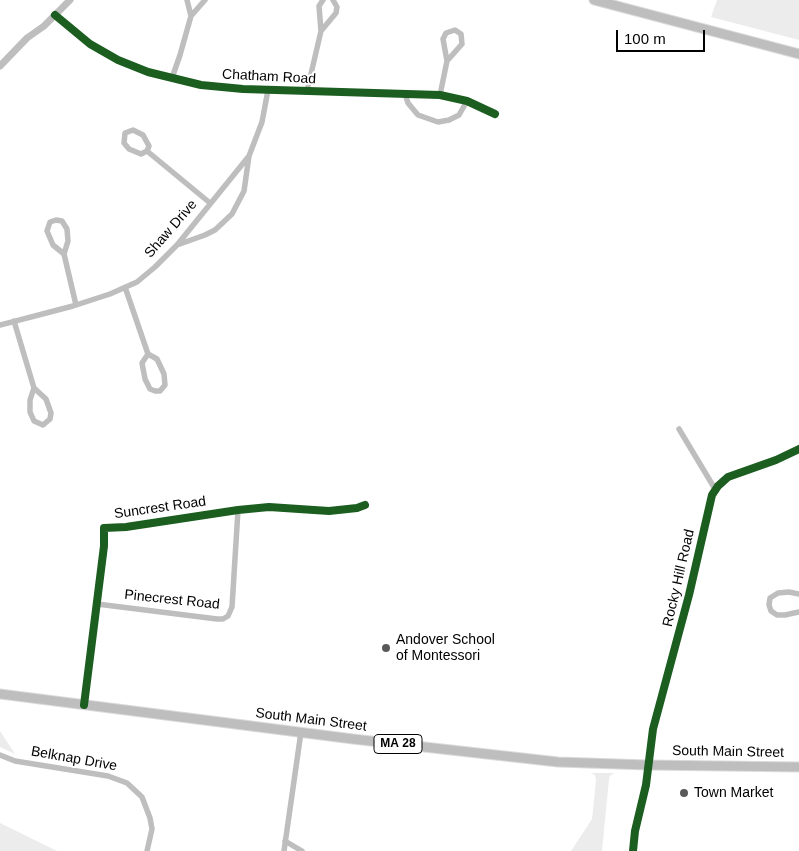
<!DOCTYPE html>
<style>
body{margin:0}
#map{position:relative;width:799px;height:851px;overflow:hidden;background:#fff;font-family:Helvetica,sans-serif}
canvas{display:block}
.scale{position:absolute;left:616px;top:30px;width:89px;height:22px;box-sizing:border-box;border:2px solid #000;border-top:0;padding-left:6px;font-size:15px;line-height:18px;white-space:nowrap;color:#000;-webkit-text-stroke:4px #fff;paint-order:stroke}
</style>
<div id="map">
<canvas width="799" height="851"></canvas>
<div class="scale">100 m</div>
</div>
<script>
const c = document.querySelector('canvas').getContext('2d');
c.lineJoin = 'round';
function paint(path, color) {
  c.fillStyle = color;
  c.fill(path, 'evenodd');
}
function shape(rows) {
  const path = new Path2D();
  for (const r of rows) {
    path.moveTo(r[0], r[1]);
    for (let i = 2; i < r.length; i += 2) path.lineTo(r[i], r[i + 1]);
  }
  return path;
}
function trace(path, color, width, dash) {
  c.strokeStyle = color;
  c.lineWidth = width;
  c.lineCap = dash ? 'butt' : 'round';
  c.setLineDash(dash || []);
  c.stroke(path);
}
function drawText(font, color, halo, rows, align = 'center') {
  c.font = font + ' Helvetica,sans-serif';
  c.lineWidth = 4;
  c.setLineDash([]);
  c.textBaseline = 'middle';
  c.strokeStyle = halo;
  c.fillStyle = color;
  for (const [text, x, y, turn = 0] of rows) {
    c.save();
    c.translate(x, y);
    c.rotate((+turn || 0) * Math.PI / 180);
    c.textAlign = isNaN(turn) ? turn : align;
    if (halo) c.strokeText(text, 0, 0);
    c.fillText(text, 0, 0);
    c.restore();
  }
}
const green = shape([
 [717,0,799,0,799,40,711,17],
 [0,731,15,754,0,747],
 [591,773,614,773,610,776,609,779,602,851,571,851,592,819,596,780,595,775],
 [0,823,2,824,57,851,0,851]
]);
const minor = shape([
 [55,15,90,44,118,60,148,72,201,85,243,89,440,95,467,101,495,114],
 [191,16,205,0],
 [321,31,336,13,337,7,333,0],
 [172,78,180,55,191,16,187,0],
 [307,91,321,31,319,6,323,0],
 [405,94,408,103,418,115,438,122,449,120,459,115,467,101],
 [440,95,447,61,443,39,446,33,455,30,461,34,462,44,447,61],
 [147,151,141,154,129,149,124,143,125,133,133,130,143,135,149,146,147,151,210,203],
 [177,245,205,235,215,230,232,214,244,191,249,156],
 [64,254,68,241,67,229,62,221,56,220,50,222,47,231,53,245,64,254,76,305],
 [125,287,148,354,157,359,164,374,165,385,160,391,155,391,150,389,145,379,142,363,148,354],
 [14,321,34,388,30,400,30,412,34,421,43,425,50,419,51,413,46,399,34,388],
 [0,325,73,306,110,294,137,282,155,267,177,245,249,156,262,122,268,90],
 [679,429,715,489],
 [799,594,789,592,778,593,770,598,769,605,771,611,777,615,785,615,799,612],
 [97,604,217,619,223,619,228,616,232,607,238,510],
 [84,705,104,546,104,528,126,527,238,510,269,507,329,511,357,508,365,505],
 [0,755,15,761,108,776,127,783,142,797,150,818,152,829,147,851],
 [285,841,302,851],
 [284,851,301,732],
 [633,851,635,831,646,785,653,729,689,595,712,495,718,486,728,477,776,460,799,449]
]);
const tertiary = shape([
 [0,66,27,38,44,26,70,0]
]);
const primary = shape([
 [594,0,799,54],
 [0,694,353,739,558,762,648,765,799,767]
]);
const cycleway = shape([
 [55,15,90,44,118,60,148,72,201,85,243,89,440,95,467,101,495,114],
 [84,705,104,546,104,528,126,527,238,510,269,507,329,511,357,508,365,505],
 [633,851,635,831,646,785,653,729,689,595,712,495,718,486,728,477,776,460,799,449]
]);
const markers = [
 [386,648,5,"#595959"],
 [684,793,5,"#595959"]
];
const shields = [
 [398,744,48]
];
const shieldNames = [
 ["MA 28",398,744]
];
const streetNames = [
 ["Chatham Road",269,77,3],
 ["Shaw Drive",171,229,-49],
 ["Suncrest Road",160,508,-8],
 ["Rocky Hill Road",679,578,-77],
 ["Pinecrest Road",172,600,6],
 ["South Main Street",311,720,7],
 ["South Main Street",728,752,1],
 ["Belknap Drive",74,759,10]
];
const poiNames = [
 ["Andover School",396,640],
 ["of Montessori",396,656],
 ["Town Market",694,793]
];
paint(green, '#ececec');
trace(primary, '#dbdbdb', 11);
trace(minor, '#bebebe', 5.5);
trace(tertiary, '#bebebe', 7);
trace(primary, '#bebebe', 9);
trace(cycleway, '#1b5e20', 8);
for (const [x, y, r, color] of markers) {
  const dot = new Path2D();
  dot.arc(x, y, r, 0, 2 * Math.PI);
  c.fillStyle = color;
  c.fill(dot);
  trace(dot, '#fff', 2);
}
for (const [x, y, w] of shields) {
  const box = new Path2D();
  box.roundRect(x - w / 2, y - 9.5, w, 19, 4);
  c.fillStyle = '#fff';
  c.fill(box);
  trace(box, '#000', 1);
}
drawText('bold 12px', '#000', null, shieldNames);
drawText('14px', '#000', '#fff', streetNames);
drawText('14px', '#000', '#fff', poiNames, 'left');
</script>
